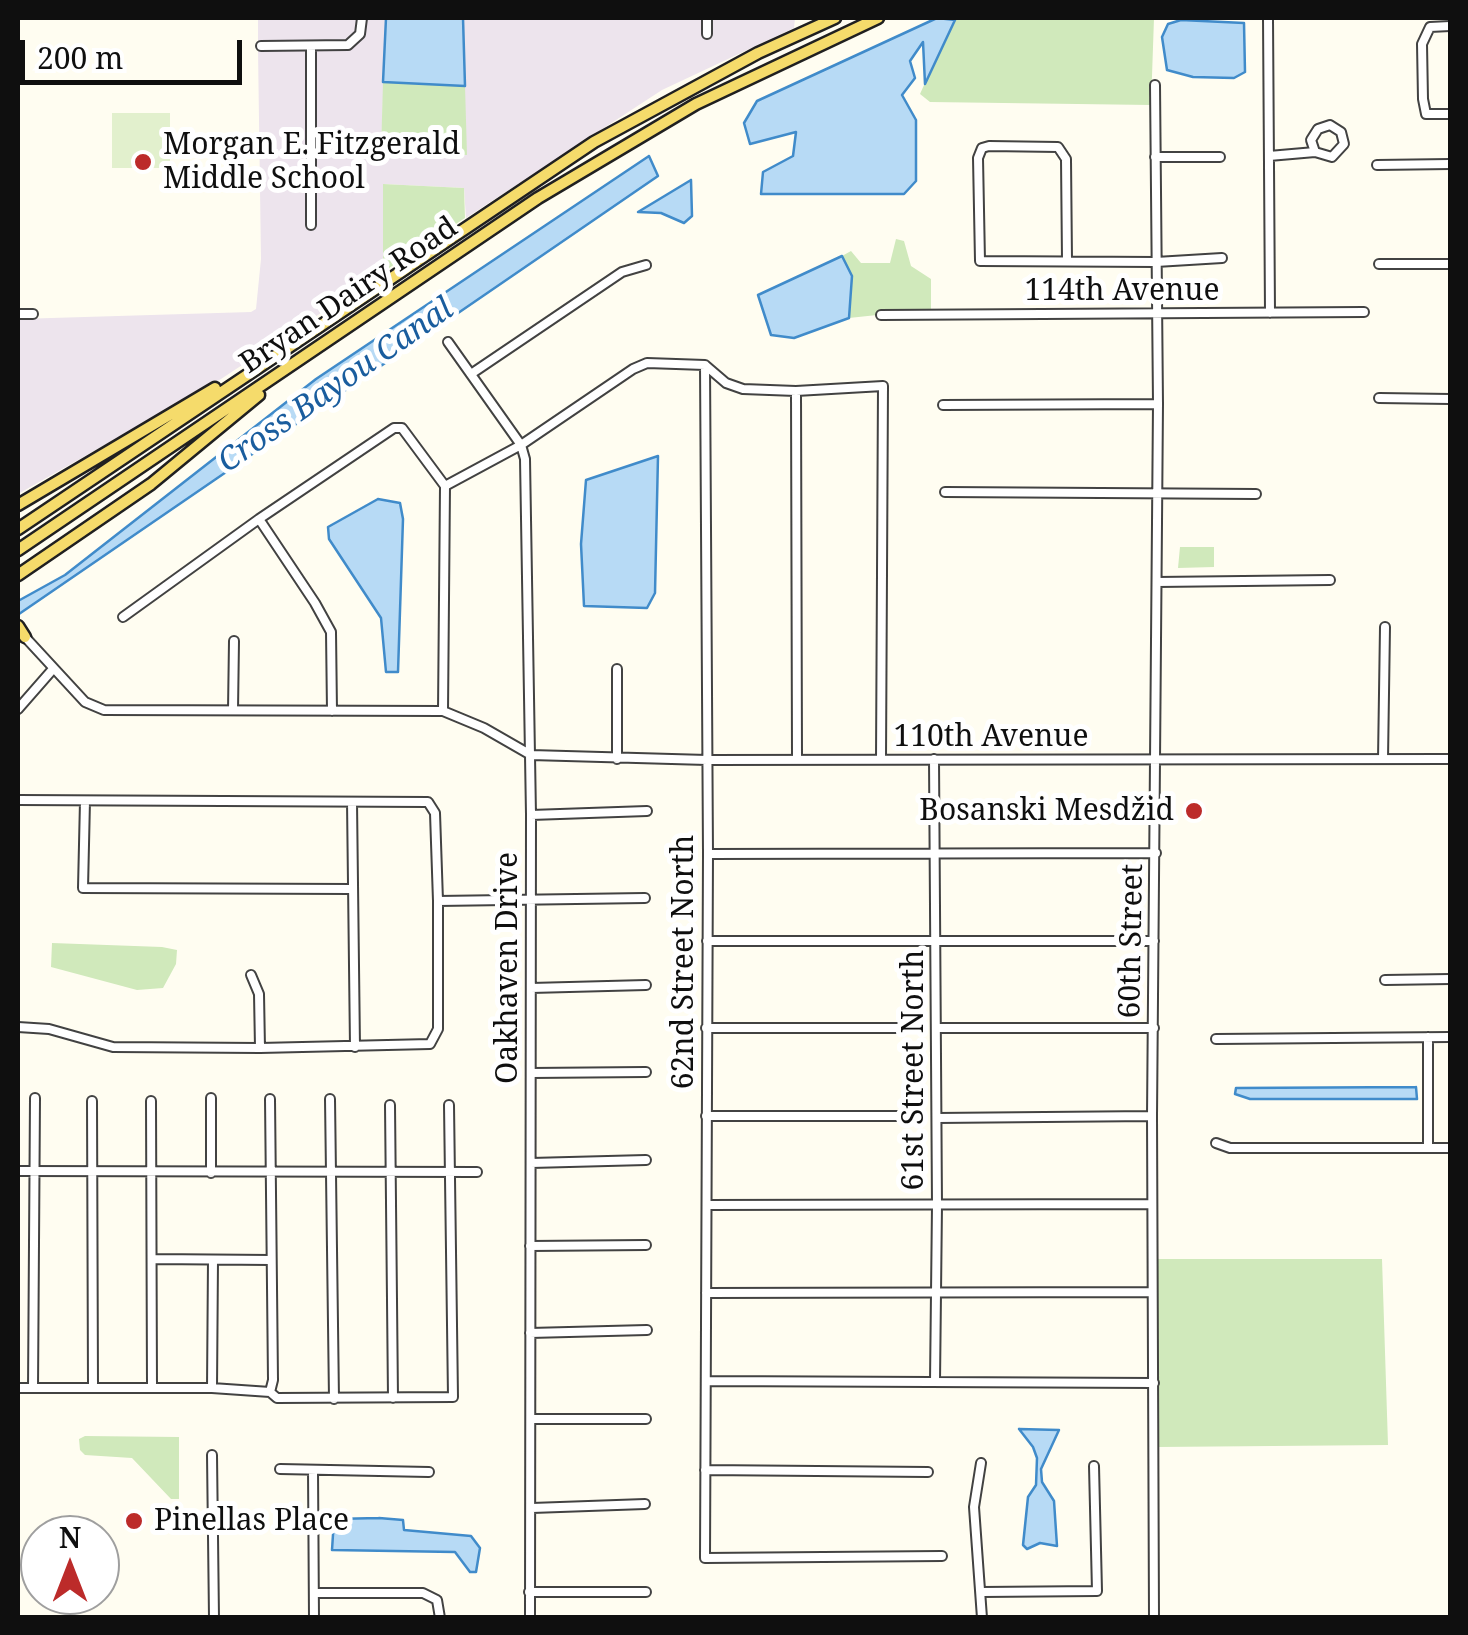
<!DOCTYPE html>
<meta charset="utf-8">
<style>
body{margin:0}
#map{position:relative;width:1468px;height:1635px;overflow:hidden;background:#fffdf1;font-family:"Noto Serif",serif}
canvas{display:block}
.frame{position:absolute;inset:0;border:20px solid #0f0f0f;pointer-events:none}
.north{position:absolute;left:20px;top:1515px;width:100px;height:100px;box-sizing:border-box;background:#fff;border:2px solid #9f9f9f;border-radius:50%;rotate:0deg;font-size:28px;font-weight:700;line-height:40px;text-align:center;color:#0f0f0f}
.north::after{content:'';display:block;margin:auto;width:35px;height:45px;background:#bc2b2a;clip-path:polygon(50% 0,100% 100%,50% 72%,0 100%)}
.scale{position:absolute;left:20px;top:40px;width:222px;height:45px;box-sizing:border-box;border:5px solid #0f0f0f;border-top:0;padding-left:12px;font-size:30px;line-height:35px;white-space:nowrap;color:#0f0f0f;-webkit-text-stroke:8px #fff;paint-order:stroke}
</style>
<div id="map">
<canvas width="1468" height="1635"></canvas>
<div class="frame"></div>
<div class="north">N</div>
<div class="scale">200 m</div>
</div>
<script>
const c = document.querySelector('canvas').getContext('2d');
c.lineJoin = 'round';
function paint(path, color) {
  c.fillStyle = color;
  c.fill(path, 'evenodd');
}
function shape(rows) {
  const path = new Path2D();
  for (const r of rows) {
    path.moveTo(r[0], r[1]);
    for (let i = 2; i < r.length; i += 2) path.lineTo(r[i], r[i + 1]);
  }
  return path;
}
function trace(path, color, width, dash) {
  c.strokeStyle = color;
  c.lineWidth = width;
  c.lineCap = dash ? 'butt' : 'round';
  c.setLineDash(dash || []);
  c.stroke(path);
}
function drawText(font, color, halo, rows, align = 'center') {
  c.font = font + ' "Noto Serif",serif';
  c.lineWidth = 10;
  c.setLineDash([]);
  c.textBaseline = 'middle';
  c.strokeStyle = halo;
  c.fillStyle = color;
  for (const [text, x, y, turn = 0] of rows) {
    c.save();
    c.translate(x, y);
    c.rotate((+turn || 0) * Math.PI / 180);
    c.textAlign = isNaN(turn) ? turn : align;
    if (halo) c.strokeText(text, 0, 0);
    c.fillText(text, 0, 0);
    c.restore();
  }
}
const industrial = shape([
 [258,18,358,18,356,32,347,41,339,42,258,42],
 [366,18,386,18,381,152,466,155,463,18,703,18,703,38,710,38,711,18,795,18,794,28,662,90,466,218,464,188,383,184,383,272,221,379,18,494,18,319,251,312,256,309,261,259,258,50,307,51,307,229,314,230,315,51,350,49,363,37]
]);
const green = shape([
 [954,18,1154,18,1151,105,930,102,920,94],
 [383,82,465,86,467,155,381,152],
 [383,184,464,188,465,218,383,272],
 [896,239,904,241,911,266,931,279,931,310,878,311,877,315,849,318,852,276,842,256,851,251,861,263,890,263],
 [1180,547,1214,547,1214,567,1178,568],
 [52,943,162,947,177,950,176,964,163,988,137,990,51,967],
 [1156,1259,1382,1259,1388,1445,1158,1447],
 [85,1436,179,1437,179,1499,171,1499,132,1458,85,1455,80,1450,79,1439]
]);
const pitch = shape([
 [112,113,170,113,170,168,112,168]
]);
const water = shape([
 [386,18,463,18,465,86,383,82,386,18],
 [937,18,955,20,925,84,923,42,910,61,915,78,902,95,916,120,916,181,904,194,761,194,763,172,793,156,796,132,750,144,744,123,757,101,937,18],
 [1181,20,1244,23,1245,72,1234,78,1193,77,1167,70,1162,37,1168,24,1181,20],
 [649,156,658,176,19,614,18,612,18,601,65,575,316,379,649,156],
 [691,180,692,216,684,223,661,213,638,212,691,180],
 [842,256,852,276,849,318,794,338,771,335,758,295,842,256],
 [658,456,655,593,647,608,584,606,581,544,586,480,658,456],
 [378,499,400,503,403,519,398,672,386,672,381,618,329,539,328,527,378,499],
 [1416,1087,1417,1099,1250,1099,1235,1094,1236,1088,1416,1087],
 [1019,1429,1059,1430,1041,1469,1042,1482,1054,1501,1057,1546,1040,1543,1027,1549,1023,1545,1028,1497,1036,1485,1037,1458,1033,1447,1019,1429],
 [379,1518,403,1520,404,1530,471,1536,480,1548,476,1572,470,1572,455,1552,332,1550,334,1519,379,1518]
]);
const minor = shape([
 [707,18,707,34],
 [1268,18,1270,313],
 [1450,26,1430,27,1422,44,1423,99,1426,114,1450,114],
 [261,46,348,45,360,34,362,18],
 [1269,156,1315,152,1332,157,1344,144,1341,132,1330,125,1318,129,1311,140,1315,152],
 [1155,157,1220,157],
 [1377,165,1450,164],
 [311,225,311,47],
 [1067,260,1066,159,1058,147,989,146,982,148,978,158,980,261,1156,262,1222,258],
 [1379,264,1450,264],
 [18,314,33,314],
 [881,315,1364,312],
 [448,342,521,445,525,459,531,815,530,1618],
 [705,365,708,854,705,1558,942,1556],
 [471,374,622,272,646,265],
 [796,391,797,759],
 [1379,398,1450,399],
 [943,405,1158,404],
 [445,486,521,445,633,369,647,363,705,365,726,383,743,389,796,391,883,386,881,759],
 [945,492,1256,494],
 [259,519,315,603,331,632,332,711],
 [1157,582,1330,580],
 [123,617,259,519,394,428,402,428,445,486,443,711],
 [25,637,85,702,104,710,443,711,484,728,531,755,707,760,1450,759],
 [18,709,53,669],
 [233,710,234,641],
 [617,759,617,669],
 [934,759,937,1205,935,1381],
 [1383,759,1385,627],
 [18,800,428,802,435,813,438,901,438,1029,430,1044,260,1048,113,1047,49,1029,18,1027],
 [85,801,83,888,352,889],
 [352,802,355,1047],
 [531,815,647,811],
 [708,854,1156,853],
 [438,901,645,898],
 [707,941,1154,941],
 [251,975,259,994,260,1048],
 [1385,980,1450,979],
 [531,988,646,985],
 [706,1028,911,1028],
 [936,1028,1154,1028],
 [1428,1037,1428,1148],
 [1216,1039,1450,1037],
 [531,1073,646,1072],
 [211,1098,211,1173],
 [330,1099,334,1399],
 [92,1101,93,1388],
 [151,1101,152,1388],
 [390,1105,393,1398],
 [706,1116,906,1116],
 [937,1118,1152,1116],
 [1216,1143,1230,1148,1450,1148],
 [531,1163,646,1160],
 [18,1171,477,1172],
 [707,1205,1152,1204],
 [530,1246,646,1245],
 [152,1259,271,1260],
 [706,1293,1152,1292],
 [530,1333,647,1330],
 [706,1381,1154,1383],
 [18,1388,212,1388,270,1392,277,1398,453,1397,449,1105],
 [33,1388,35,1098],
 [212,1388,213,1260],
 [270,1392,273,1380,270,1099],
 [531,1419,646,1419],
 [212,1455,214,1618],
 [981,1463,974,1507,982,1618],
 [280,1469,429,1472],
 [313,1470,314,1618],
 [705,1470,928,1472],
 [532,1508,645,1504],
 [529,1592,646,1592],
 [982,1592,1097,1591,1094,1466],
 [314,1593,423,1593,437,1600,440,1618],
 [1154,1618,1152,1116,1158,404,1155,85]
]);
const major = shape([
 [18,505,215,388],
 [18,529,594,142,758,53,835,18],
 [18,550,538,198,696,104,878,18],
 [18,575,151,484,259,395],
 [18,626,25,637]
]);
const markers = [
 [143,162,10,"#bc2b2a"],
 [1194,811,10,"#bc2b2a"],
 [134,1521,10,"#bc2b2a"]
];
const poiNames = [
 ["Morgan E. Fitzgerald",163,145],
 ["Middle School",163,179],
 ["Bosanski Mesdžid",1174,811,"right"],
 ["Pinellas Place",154,1521]
];
const streetNames = [
 ["114th Avenue",1122,291],
 ["Bryan Dairy Road",349,296,-34],
 ["110th Avenue",991,737],
 ["60th Street",1132,941,-89],
 ["62nd Street North",684,962,-90],
 ["Oakhaven Drive",508,968,-90],
 ["61st Street North",914,1070,-90]
];
const waterNames = [
 ["Cross Bayou Canal",336,386,-35]
];
paint(industrial, '#ede4ed');
paint(green, '#d0e9bb');
paint(pitch, '#e2f0cd');
paint(water, '#b7daf5');
trace(water, '#408bca', 2.5);
trace(minor, '#424242', 12);
trace(major, '#202020', 15);
trace(minor, '#fff', 8);
trace(major, '#f5db6b', 10);
for (const [x, y, r, color] of markers) {
  const dot = new Path2D();
  dot.arc(x, y, r, 0, 2 * Math.PI);
  c.fillStyle = color;
  c.fill(dot);
  trace(dot, '#fff', 4);
}
drawText('30px', '#0f0f0f', '#fff', poiNames, 'left');
drawText('30px', '#0f0f0f', '#fff', streetNames);
drawText('italic 32px', '#1a5d9e', '#fff', waterNames);
</script>
